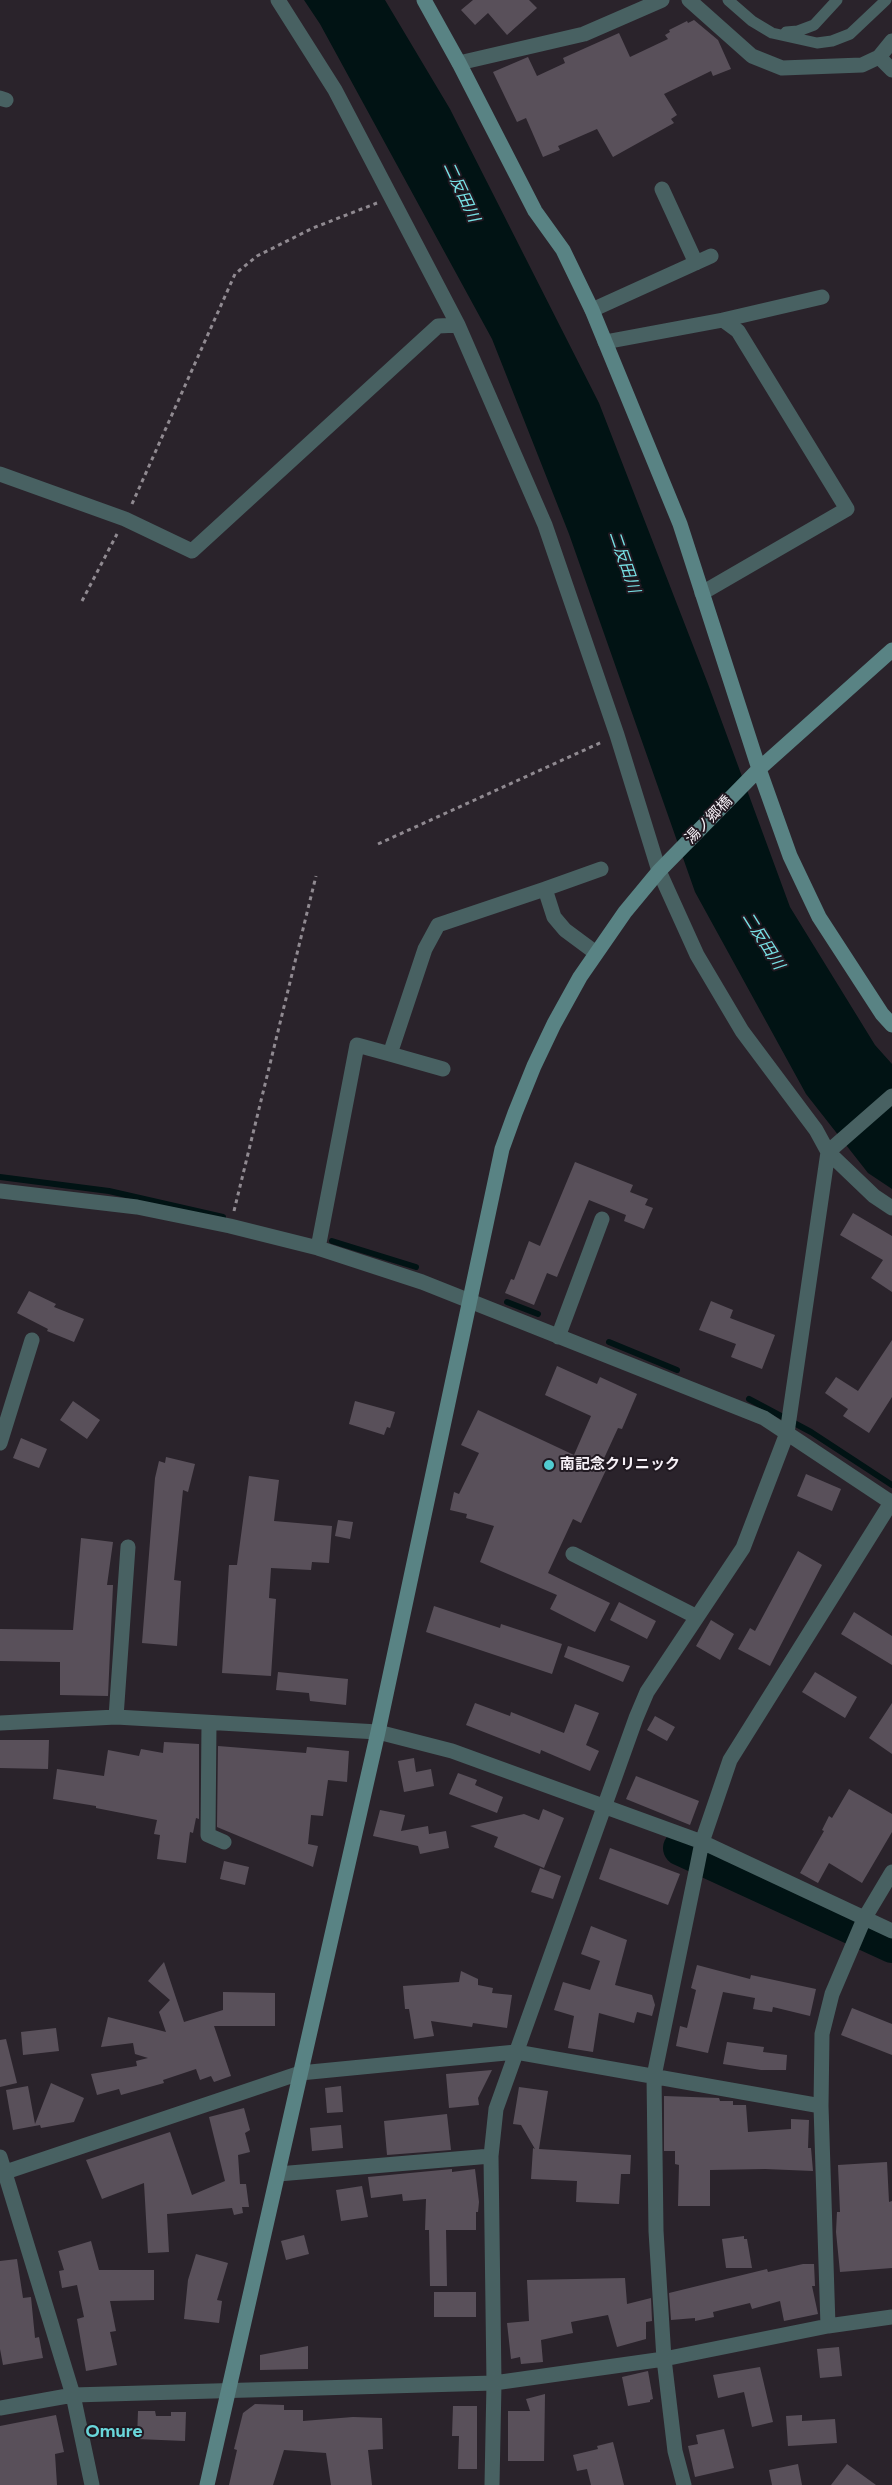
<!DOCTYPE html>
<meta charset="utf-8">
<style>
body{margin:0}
canvas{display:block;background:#2a232b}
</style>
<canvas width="892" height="2485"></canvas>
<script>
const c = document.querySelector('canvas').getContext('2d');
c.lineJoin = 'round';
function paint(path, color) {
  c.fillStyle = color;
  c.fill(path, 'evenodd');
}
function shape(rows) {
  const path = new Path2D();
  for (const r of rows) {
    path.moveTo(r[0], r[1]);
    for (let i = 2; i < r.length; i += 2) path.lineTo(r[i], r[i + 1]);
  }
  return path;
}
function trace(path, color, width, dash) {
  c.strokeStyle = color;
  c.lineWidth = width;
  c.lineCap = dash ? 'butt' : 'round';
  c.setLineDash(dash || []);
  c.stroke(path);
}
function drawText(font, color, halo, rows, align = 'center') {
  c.font = font + ' Figtree,"Noto Sans JP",sans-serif';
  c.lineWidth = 4;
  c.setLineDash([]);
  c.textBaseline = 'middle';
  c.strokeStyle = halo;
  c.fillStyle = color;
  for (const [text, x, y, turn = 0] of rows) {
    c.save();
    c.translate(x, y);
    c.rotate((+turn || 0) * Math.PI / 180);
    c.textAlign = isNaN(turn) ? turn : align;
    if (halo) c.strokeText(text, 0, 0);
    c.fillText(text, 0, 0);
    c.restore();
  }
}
const water = shape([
 [304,0,385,0,450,109,599,403,708,684,790,907,875,1045,892,1064,892,1189,868,1173,806,1094,695,892,569,534,492,339,320,24]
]);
const stream = shape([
 [0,1177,109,1191,223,1217],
 [332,1241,416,1267],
 [507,1302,538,1314],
 [609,1342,677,1370],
 [749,1399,811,1432,892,1485]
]);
const river = shape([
 [681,1848,892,1945]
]);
const building = shape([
 [473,0,529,0,537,8,507,35,488,13,475,25,461,10],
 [694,20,718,40,731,69,713,76,711,71,664,94,677,115,671,119,674,123,613,157,597,129,558,146,560,150,543,157,526,118,517,122,493,72,528,57,537,76,565,63,563,58,619,33,630,57,668,39,665,35,670,32,669,30,687,21,688,23],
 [575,1162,633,1185,630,1192,648,1199,645,1205,653,1208,644,1229,624,1221,626,1215,589,1200,557,1277,547,1273,534,1305,505,1293,511,1279,514,1280,529,1241,540,1246],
 [853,1213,892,1236,892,1292,871,1278,883,1260,840,1235],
 [29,1291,56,1304,54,1307,84,1319,74,1342,47,1331,48,1329,17,1313],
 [711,1301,733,1310,730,1318,775,1335,762,1369,731,1357,736,1344,699,1330],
 [892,1340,892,1397,869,1433,843,1416,848,1409,825,1393,836,1377,858,1391],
 [557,1366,597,1384,600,1377,637,1394,622,1429,618,1428,600,1467,606,1470,581,1523,573,1519,548,1573,610,1603,595,1632,550,1609,557,1595,480,1562,494,1526,466,1518,467,1514,450,1510,454,1492,459,1494,479,1453,461,1445,478,1410,574,1455,591,1416,545,1395],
 [73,1401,100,1420,87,1439,60,1420],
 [355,1401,395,1412,390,1428,387,1427,384,1435,349,1424],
 [21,1438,47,1449,39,1468,13,1458],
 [166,1457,195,1464,188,1492,183,1490,174,1580,181,1581,177,1646,142,1643,155,1478,159,1461,165,1463],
 [806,1474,841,1489,832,1511,797,1496],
 [249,1476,279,1480,274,1521,332,1526,329,1563,312,1562,311,1570,271,1568,269,1598,276,1599,271,1676,222,1673,229,1565,237,1565],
 [338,1520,353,1522,350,1539,335,1536],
 [81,1538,113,1542,107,1585,113,1585,108,1696,60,1695,60,1662,0,1661,0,1629,73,1630],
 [798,1551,822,1565,770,1666,738,1649,750,1628,755,1631],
 [619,1602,656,1621,647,1639,610,1620],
 [434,1606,500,1628,501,1624,562,1644,552,1674,426,1632],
 [854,1612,892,1636,892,1665,841,1634],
 [711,1620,734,1634,720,1660,696,1646],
 [568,1646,630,1666,623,1682,564,1657],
 [278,1672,348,1679,346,1705,310,1701,309,1693,276,1690],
 [815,1672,857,1697,845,1718,802,1692],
 [475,1703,510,1716,511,1712,564,1733,575,1704,599,1713,586,1745,599,1751,590,1771,541,1750,540,1754,466,1725],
 [892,1703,892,1754,869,1738],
 [655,1716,675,1727,667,1741,647,1730],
 [0,1740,49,1740,48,1769,0,1768],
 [164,1742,199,1744,199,1819,196,1818,193,1833,190,1832,186,1863,157,1859,160,1835,154,1834,157,1820,96,1808,96,1806,53,1799,57,1769,104,1776,108,1750,139,1756,141,1749,163,1753],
 [218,1746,306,1753,307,1747,349,1751,347,1782,328,1780,323,1816,311,1815,308,1844,318,1846,313,1867,217,1827],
 [414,1758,416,1772,431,1769,434,1786,404,1792,398,1761],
 [458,1773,477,1780,475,1785,503,1797,497,1813,449,1794],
 [636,1776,699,1801,690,1825,626,1799],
 [849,1789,892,1814,892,1832,862,1883,829,1863,818,1883,800,1873,824,1831,822,1830,829,1816,832,1818],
 [543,1809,564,1818,544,1868,494,1847,498,1837,470,1826,524,1814,539,1820],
 [380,1810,405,1815,401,1831,428,1826,429,1834,446,1831,449,1848,420,1854,418,1846,373,1836],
 [610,1848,680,1874,668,1905,599,1879],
 [224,1861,249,1867,245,1885,220,1879],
 [540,1868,561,1876,553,1899,531,1892],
 [591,1926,627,1940,615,1985,652,1995,655,2005,652,2016,637,2012,634,2023,599,2013,593,2052,568,2048,574,2016,554,2010,563,1982,590,1990,600,1961,581,1954],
 [164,1962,184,2022,223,2010,223,1992,275,1993,275,2026,214,2026,231,2076,214,2082,211,2076,200,2080,196,2069,163,2080,164,2083,121,2095,119,2089,97,2095,91,2074,137,2066,136,2061,148,2058,135,2054,133,2043,101,2047,108,2017,166,2032,159,2012,170,2000,148,1981],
 [697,1965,750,1979,751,1975,816,1989,810,2016,773,2007,772,2012,753,2009,755,1998,723,1992,708,2053,676,2046,680,2026,687,2028,696,1990,691,1988],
 [461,1971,478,1979,478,1985,493,1988,492,1993,512,1995,507,2028,473,2023,472,2027,431,2021,434,2036,414,2039,409,2009,405,2009,403,1986,459,1982],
 [852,2008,892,2024,892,2055,841,2035],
 [56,2028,59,2051,23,2055,21,2032],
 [6,2039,17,2083,0,2087,0,2040],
 [727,2042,764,2047,763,2052,787,2055,786,2070,761,2070,723,2064],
 [492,2070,478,2098,479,2105,449,2108,446,2074],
 [51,2083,84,2098,74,2122,41,2128,40,2125,13,2130,6,2090,28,2086,35,2124],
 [341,2086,343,2112,327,2113,325,2088],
 [519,2087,548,2091,539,2149,631,2155,630,2174,621,2174,619,2204,576,2202,577,2181,531,2179,533,2148,535,2149,521,2125,513,2124],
 [664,2096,719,2098,720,2101,733,2101,733,2105,746,2105,748,2132,791,2129,791,2119,809,2120,808,2148,811,2148,813,2171,765,2169,710,2170,710,2206,678,2206,679,2165,675,2164,675,2151,664,2151],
 [244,2108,250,2130,245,2133,250,2152,238,2155,240,2184,246,2184,249,2207,242,2207,243,2213,234,2215,232,2208,167,2214,169,2252,148,2253,144,2183,102,2199,86,2160,170,2132,192,2195,225,2181,209,2117],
 [447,2114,451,2150,387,2155,384,2121],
 [341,2125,343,2148,312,2151,310,2128],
 [887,2162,889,2202,892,2201,892,2268,840,2272,836,2232,837,2212,840,2212,838,2165],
 [452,2169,452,2172,475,2169,479,2202,478,2212,476,2212,476,2230,446,2230,447,2286,430,2286,429,2230,425,2230,426,2199,403,2201,402,2194,371,2198,368,2177],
 [362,2186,368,2217,341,2221,336,2190],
 [304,2235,309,2254,286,2260,281,2241],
 [744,2236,744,2239,747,2239,752,2268,726,2268,722,2239],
 [91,2241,99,2270,154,2270,154,2300,110,2301,116,2331,110,2332,117,2365,86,2371,77,2319,84,2317,77,2285,62,2288,59,2271,64,2270,58,2251],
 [196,2254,228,2263,217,2300,222,2301,219,2323,184,2319,188,2280],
 [17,2259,23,2298,31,2297,35,2338,39,2337,43,2358,3,2365,0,2349,0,2261],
 [803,2264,814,2264,815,2286,812,2286,818,2314,784,2321,780,2301,752,2309,750,2303,713,2312,714,2317,695,2321,695,2318,671,2320,669,2293,767,2269,768,2272],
 [625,2278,627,2304,651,2298,652,2321,646,2322,646,2339,617,2347,608,2315,571,2322,573,2333,541,2340,543,2362,521,2364,520,2357,511,2359,507,2323,529,2321,527,2280],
 [434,2292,476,2292,476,2317,434,2317],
 [308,2346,308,2369,260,2370,260,2355],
 [839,2347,842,2376,820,2378,817,2349],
 [760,2367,773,2422,752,2427,744,2392,718,2398,713,2375],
 [648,2371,653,2399,650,2400,650,2402,628,2406,622,2377],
 [545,2394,544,2461,508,2461,508,2411,530,2411,526,2399],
 [255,2404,284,2405,284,2410,303,2410,303,2421,353,2417,382,2418,383,2449,368,2450,372,2485,331,2485,326,2453,284,2450,273,2485,229,2485,237,2450,234,2449,243,2413],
 [453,2406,477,2406,477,2469,458,2469,459,2436,452,2436],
 [138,2411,155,2411,156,2416,171,2416,171,2412,186,2412,185,2441,137,2439],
 [56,2415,64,2452,55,2454,57,2485,0,2485,0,2426],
 [802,2415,802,2421,835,2419,837,2443,788,2446,786,2416],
 [724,2429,734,2468,695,2477,688,2446,698,2444,696,2435],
 [613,2442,624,2485,591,2485,587,2469,577,2471,573,2455,598,2449,597,2446],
 [798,2464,802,2485,772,2485,769,2470],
 [847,2464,876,2485,831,2485]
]);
const path = shape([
 [132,504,235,274,257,256,313,228,377,203],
 [82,601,117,534],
 [378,844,602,742],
 [234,1211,316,876]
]);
const lane = shape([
 [728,0,752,21,772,33,817,43,832,41,850,34,886,0],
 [786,32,798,31,814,25,837,0]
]);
const street = shape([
 [278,0,335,90,458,325,545,525,617,735,659,871,697,955,742,1031,816,1130,828,1152,874,1196,892,1208],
 [689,0,752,56,782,68,862,65,879,57,892,41],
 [879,57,892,70],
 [459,63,584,34,662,0],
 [0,98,6,100],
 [662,189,696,263],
 [592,310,711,256],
 [723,320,822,297],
 [605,342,723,320,738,331,847,509,702,593],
 [0,474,125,519,192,551,438,326,458,325],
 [596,953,565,930,554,917,545,889,601,869],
 [443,1069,390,1054,425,949,438,925,545,889],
 [828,1152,892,1096],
 [0,1191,137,1207,230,1226,318,1248,422,1282,764,1418,892,1503],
 [318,1248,357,1045,390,1054],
 [558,1337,602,1219],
 [0,1443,32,1340],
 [573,1554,697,1617],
 [116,1717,128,1547],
 [0,1723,116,1717,378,1732,452,1751,702,1842,892,1931],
 [209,1723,208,1835,224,1842],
 [0,2157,73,2395,92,2485],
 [0,2174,300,2073,516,2052,821,2106],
 [278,2174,491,2156],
 [828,2326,821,2106,822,2034,832,1994,864,1919,892,1872],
 [0,2408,73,2395,494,2383,664,2359,828,2326,892,2317],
 [492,2485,494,2383,491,2156,496,2109,636,1718,647,1692,743,1548,787,1433,828,1152],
 [684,2485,675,2451,664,2359,656,2231,654,2076,698,1862,702,1842,730,1760,892,1501]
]);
const secondary = shape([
 [424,0,459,63,535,211,563,250,592,310,680,524,759,769,790,856,819,917,882,1014,892,1025],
 [207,2485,378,1732,502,1149,515,1113,534,1066,554,1024,580,977,625,912,659,871,759,769,892,650]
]);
const markers = [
 [549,1465,6,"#51ccd1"]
];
const streetNames = [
 ["湯ノ郷橋",709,820,-46]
];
const poiNames = [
 ["南記念クリニック",560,1465]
];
const waterNames = [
 ["二反田川",461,192,65],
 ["二反田川",624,562,71],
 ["二反田川",763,941,58]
];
const quarterNames = [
 ["Omure",114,2432]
];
paint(water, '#011314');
trace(stream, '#011314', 6);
trace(river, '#011314', 36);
paint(building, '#59505a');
trace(path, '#908a91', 3, [4, 4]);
trace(lane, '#486162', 11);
trace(street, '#486162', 15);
trace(secondary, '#598384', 15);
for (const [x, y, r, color] of markers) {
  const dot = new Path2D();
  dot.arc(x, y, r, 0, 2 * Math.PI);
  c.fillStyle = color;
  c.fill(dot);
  trace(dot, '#201921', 2);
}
drawText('15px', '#f6f1f7', '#201921', streetNames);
drawText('bold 15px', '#f6f1f7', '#201921', poiNames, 'left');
drawText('italic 16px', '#78e1e5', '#201921', waterNames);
drawText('bold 18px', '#69d6da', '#201921', quarterNames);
</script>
